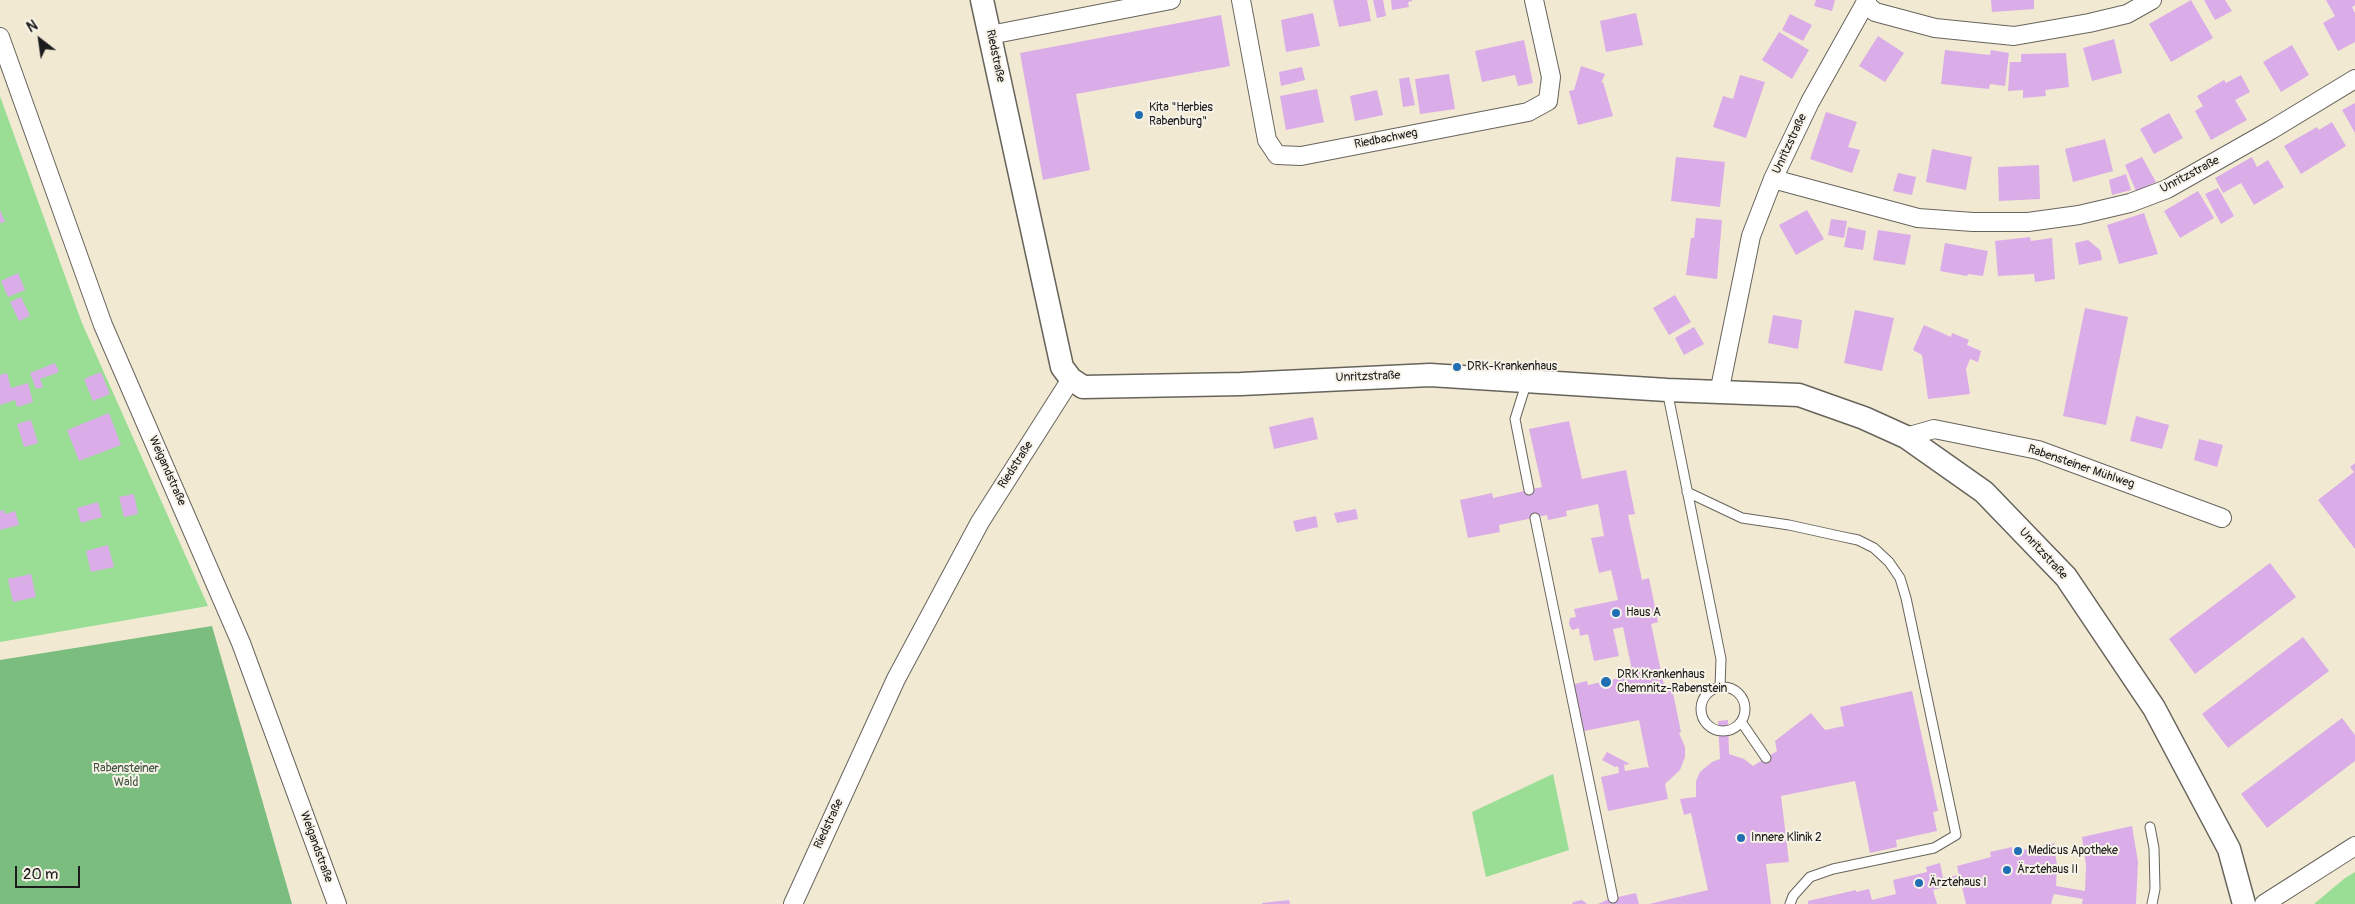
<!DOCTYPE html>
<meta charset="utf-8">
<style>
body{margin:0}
#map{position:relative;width:2355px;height:904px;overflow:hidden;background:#f2e9d3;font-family:Pangolin,sans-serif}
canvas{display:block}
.north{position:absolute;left:15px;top:15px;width:50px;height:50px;-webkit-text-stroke:4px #f7f3e8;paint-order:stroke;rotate:330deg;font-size:14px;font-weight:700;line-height:20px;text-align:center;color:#1c1c1c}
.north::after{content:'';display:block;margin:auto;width:18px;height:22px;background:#1c1c1c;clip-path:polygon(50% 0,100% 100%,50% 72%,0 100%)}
.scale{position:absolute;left:15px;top:866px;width:65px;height:22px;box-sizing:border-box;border:2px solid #1c1c1c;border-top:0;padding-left:6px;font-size:15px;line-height:18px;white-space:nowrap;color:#1c1c1c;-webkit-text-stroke:4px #f7f3e8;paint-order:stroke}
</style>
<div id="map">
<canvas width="2355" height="904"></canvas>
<div class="north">N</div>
<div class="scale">20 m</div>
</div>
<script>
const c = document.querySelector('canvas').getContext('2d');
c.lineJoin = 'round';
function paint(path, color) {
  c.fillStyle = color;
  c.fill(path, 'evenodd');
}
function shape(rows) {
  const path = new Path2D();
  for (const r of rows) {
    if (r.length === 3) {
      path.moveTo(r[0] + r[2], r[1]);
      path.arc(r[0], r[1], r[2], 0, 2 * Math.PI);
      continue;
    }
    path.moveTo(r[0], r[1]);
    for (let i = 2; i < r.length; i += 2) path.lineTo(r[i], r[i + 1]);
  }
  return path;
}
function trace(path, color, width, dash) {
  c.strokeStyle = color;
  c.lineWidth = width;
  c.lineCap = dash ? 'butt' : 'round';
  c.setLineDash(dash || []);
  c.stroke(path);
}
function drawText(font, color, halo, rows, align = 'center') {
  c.font = font + ' Pangolin,sans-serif';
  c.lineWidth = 4;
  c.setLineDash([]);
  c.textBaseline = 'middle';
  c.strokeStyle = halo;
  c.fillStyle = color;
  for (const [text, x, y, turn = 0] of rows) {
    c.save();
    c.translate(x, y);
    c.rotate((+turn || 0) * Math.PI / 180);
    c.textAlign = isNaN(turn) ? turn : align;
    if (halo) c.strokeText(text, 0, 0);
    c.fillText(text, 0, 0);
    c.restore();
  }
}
const green = shape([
 [0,96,82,323,208,606,0,642],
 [1553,774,1569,850,1486,877,1472,812],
 [2355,872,2355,904,2314,904,2345,878]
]);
const forest = shape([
 [212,626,292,904,0,904,0,660]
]);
const building = shape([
 [1333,0,1367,0,1371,21,1339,27],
 [1373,0,1383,0,1386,16,1377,18],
 [1391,0,1412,0,1412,1,1408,2,1409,7,1392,10],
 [1816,0,1835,0,1832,11,1814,6],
 [1991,0,2034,0,2034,9,1992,12],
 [2191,0,2213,38,2171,62,2149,24],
 [2204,0,2225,0,2232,11,2215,20],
 [2326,0,2355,0,2355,5,2352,7,2355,13,2355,42,2338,51,2323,23,2335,16],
 [1313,13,1320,46,1286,52,1281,20],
 [1636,13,1643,45,1606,52,1600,21],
 [1790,14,1812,25,1803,41,1782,30],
 [1221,15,1230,66,1076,94,1090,170,1043,180,1020,53],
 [1779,32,1809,50,1792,79,1762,60],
 [1878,36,1904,53,1885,82,1859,66],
 [2114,39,2122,73,2092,81,2083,48],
 [1524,40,1533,83,1518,86,1515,75,1482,82,1475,51],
 [2292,45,2309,75,2281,92,2263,62],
 [1945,50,1990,55,1991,50,2009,53,2005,86,1990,84,1989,89,1941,84],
 [2066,53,2069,87,2045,90,2046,96,2023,98,2023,90,2008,91,2010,62,2021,62,2021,54],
 [1581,66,1605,74,1601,83,1603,82,1613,116,1578,125,1569,91,1574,90],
 [1302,67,1305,80,1281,86,1279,72],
 [1449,74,1455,109,1420,114,1415,79],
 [1740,75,1765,82,1746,138,1713,127,1723,96,1733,99],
 [2241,75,2250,92,2235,100,2247,120,2211,140,2195,111,2203,106,2197,96,2224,80,2226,83],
 [1409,77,1415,105,1403,107,1399,79],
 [1317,89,1324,122,1286,130,1280,96],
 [1377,90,1383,115,1355,121,1350,96],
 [2355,103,2355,133,2342,110],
 [1826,112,1857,122,1848,147,1860,150,1852,173,1810,159],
 [2169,113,2183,138,2154,154,2140,129],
 [2332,122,2346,146,2301,174,2284,146,2317,127,2319,130],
 [2105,139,2113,171,2073,182,2065,149],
 [1932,149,1972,157,1966,190,1926,182],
 [1676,157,1725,162,1720,207,1671,201],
 [2142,157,2156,182,2136,191,2125,165],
 [2252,157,2257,167,2268,160,2284,187,2254,205,2241,183,2223,193,2215,178],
 [2039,165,2040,199,1999,201,1998,167],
 [1898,173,1916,177,1912,195,1893,191],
 [2126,174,2131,190,2112,195,2109,180],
 [2218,188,2234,216,2221,224,2205,194],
 [2198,191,2214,218,2180,238,2164,211],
 [0,210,5,222,0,223],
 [1807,210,1824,239,1796,255,1779,225],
 [2144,213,2158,254,2119,264,2107,225],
 [1696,218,1722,220,1717,279,1686,275,1691,238,1694,238],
 [1831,219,1847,221,1844,238,1828,235],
 [1848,227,1866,231,1863,250,1844,247],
 [1878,230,1911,235,1905,265,1873,260],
 [2030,237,2031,241,2052,238,2055,279,2035,282,2034,274,1998,276,1995,241],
 [2088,240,2100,250,2102,260,2079,265,2075,243],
 [1945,243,1988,251,1983,276,1968,274,1967,276,1940,271],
 [18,273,25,290,8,297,1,281],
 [1675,295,1691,322,1669,335,1653,308],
 [21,297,30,316,19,321,10,302],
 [2085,308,2128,317,2106,425,2063,416],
 [1855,310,1894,318,1882,371,1844,363],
 [1773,315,1802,320,1798,349,1768,343],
 [1924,325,1951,337,1952,333,1969,340,1967,345,1981,351,1978,362,1970,359,1966,369,1970,394,1928,399,1922,355,1913,350],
 [1694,327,1704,344,1684,355,1675,338],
 [55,363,59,372,40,379,43,387,36,389,30,373],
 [101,372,110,394,93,401,84,379],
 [7,373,11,388,28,383,33,402,17,407,15,400,0,405,0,375],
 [109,413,121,445,79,461,67,430],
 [2136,416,2169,425,2162,449,2130,441],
 [1313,417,1318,439,1274,449,1269,427],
 [31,420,38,443,24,447,17,424],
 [1569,421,1582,479,1626,470,1635,514,1628,515,1642,580,1649,578,1658,622,1651,624,1665,690,1672,688,1681,732,1679,733,1685,747,1685,757,1680,770,1665,784,1668,799,1608,811,1601,777,1619,773,1618,766,1615,767,1602,760,1607,752,1630,764,1624,765,1625,771,1647,767,1649,769,1639,720,1584,731,1575,688,1575,684,1587,681,1588,685,1633,675,1623,627,1613,629,1619,656,1594,661,1588,634,1580,636,1579,628,1572,630,1569,624,1570,618,1576,617,1574,609,1618,600,1611,570,1599,573,1591,538,1604,536,1598,504,1566,511,1567,516,1548,520,1547,515,1499,525,1500,532,1468,538,1460,500,1492,493,1493,498,1542,487,1529,429],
 [2199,439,2223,445,2217,467,2194,460],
 [2355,463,2355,549,2318,500,2354,472,2350,467],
 [134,494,138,514,124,517,119,497],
 [98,502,102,517,81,523,77,508],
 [1356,509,1358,519,1337,523,1334,513],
 [4,510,5,514,15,511,19,525,0,530,0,511],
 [1316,516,1318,527,1296,532,1293,521],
 [108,545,114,567,91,572,86,551],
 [2270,563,2296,597,2195,674,2169,639],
 [31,574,36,597,13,602,8,579],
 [2303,637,2329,671,2228,748,2202,714],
 [1912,691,1938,811,1933,812,1937,831,1896,840,1897,847,1870,853,1855,781,1781,796,1789,862,1766,864,1771,904,1649,904,1708,890,1691,813,1684,815,1680,799,1696,797,1696,781,1700,772,1712,762,1720,759,1718,721,1728,720,1729,754,1744,759,1753,766,1777,751,1775,741,1811,713,1825,730,1844,726,1840,707],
 [2342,718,2355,735,2355,761,2267,828,2241,794],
 [2132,826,2138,862,2136,904,2082,904,2083,899,2054,894,2051,904,1966,904,1961,883,1933,890,1937,904,1808,904,1808,901,1856,890,1856,892,1869,889,1872,900,1896,894,1893,880,1927,872,1926,867,1940,863,1943,878,1959,875,1957,866,1991,857,1990,852,2012,847,2014,852,2054,843,2057,866,2056,886,2085,891,2086,865,2082,837],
 [1636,893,1639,904,1598,904,1609,899],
 [1289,900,1290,904,1262,904,1262,903],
 [1582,900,1587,904,1572,904,1573,902]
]);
const service = shape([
 [1527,381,1515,419,1529,490],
 [1667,390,1721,659,1720,687],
 [1687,492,1742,518,1789,525,1839,536,1858,540,1874,548,1889,562,1900,578,1906,598,1956,835,1934,848,1833,869,1810,877,1793,896,1790,904],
 [1535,518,1613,898],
 [1723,709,22],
 [1742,723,1766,758],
 [2150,827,2154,848,2155,889,2152,904]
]);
const minor = shape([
 [1241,0,1267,140,1277,155,1301,156,1528,112,1548,101,1551,77,1534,0],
 [1865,3,1875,12,1935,28,2014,36,2089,23,2127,14,2152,0],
 [990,35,1171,0],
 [0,37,103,325,241,643,337,904],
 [1773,179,1918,218,1973,222,2028,222,2079,215,2130,203,2167,189,2271,130,2355,79],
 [1719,393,1751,236,1773,179,1810,102,1867,0],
 [1906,437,1934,429,2038,450,2222,518],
 [793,904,896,679,980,522,1071,379],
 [2264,904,2355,846]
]);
const tertiary = shape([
 [982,0,1062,367,1071,379,1083,387,1241,384,1430,375,1667,390,1799,395,1864,418,1906,437,1984,492,2066,577,2154,708,2229,849,2244,904]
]);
const markers = [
 [1139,115,5,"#1f6fb2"],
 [1457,367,5,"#1f6fb2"],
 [1616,613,5,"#1f6fb2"],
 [1606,682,6,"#1f6fb2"],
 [1741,838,5,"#1f6fb2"],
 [2018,851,5,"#1f6fb2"],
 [2007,870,5,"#1f6fb2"],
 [1919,883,5,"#1f6fb2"]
];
const streetNames = [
 ["Riedstraße",995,56,78],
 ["Riedbachweg",1386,139,-11],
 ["Unritzstraße",1790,144,-65],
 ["Unritzstraße",2190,175,-28],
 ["Unritzstraße",1368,377,-2],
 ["Riedstraße",1016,465,-57],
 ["Rabensteiner Mühlweg",2081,467,19],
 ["Weigandstraße",167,471,66],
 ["Unritzstraße",2043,554,47],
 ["Riedstraße",829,824,-65],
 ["Weigandstraße",316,847,70]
];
const poiNames = [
 ["Kita \"Herbies",1149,108],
 ["Rabenburg\"",1149,122],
 ["DRK-Krankenhaus",1467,367],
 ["Haus A",1626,613],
 ["DRK Krankenhaus",1617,675],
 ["Chemnitz-Rabenstein",1617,689],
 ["Innere Klinik 2",1751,838],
 ["Medicus Apotheke",2028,851],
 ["Ärztehaus II",2017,870],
 ["Ärztehaus I",1929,883]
];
const parkNames = [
 ["Rabensteiner",126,769],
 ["Wald",126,783]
];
paint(green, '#9ade96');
paint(forest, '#7bbd7f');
paint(building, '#daace8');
trace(service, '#67645c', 11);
trace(minor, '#67645c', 20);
trace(tertiary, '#67645c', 25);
trace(service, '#fff', 9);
trace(minor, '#fff', 18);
trace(tertiary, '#fff', 22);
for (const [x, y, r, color] of markers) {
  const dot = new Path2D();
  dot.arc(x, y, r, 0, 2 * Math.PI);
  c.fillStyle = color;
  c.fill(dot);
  trace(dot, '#f7f3e8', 2);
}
drawText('12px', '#1c1c1c', '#f7f3e8', streetNames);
drawText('12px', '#1c1c1c', '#f7f3e8', poiNames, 'left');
drawText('12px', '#425641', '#f7f3e8', parkNames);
</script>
